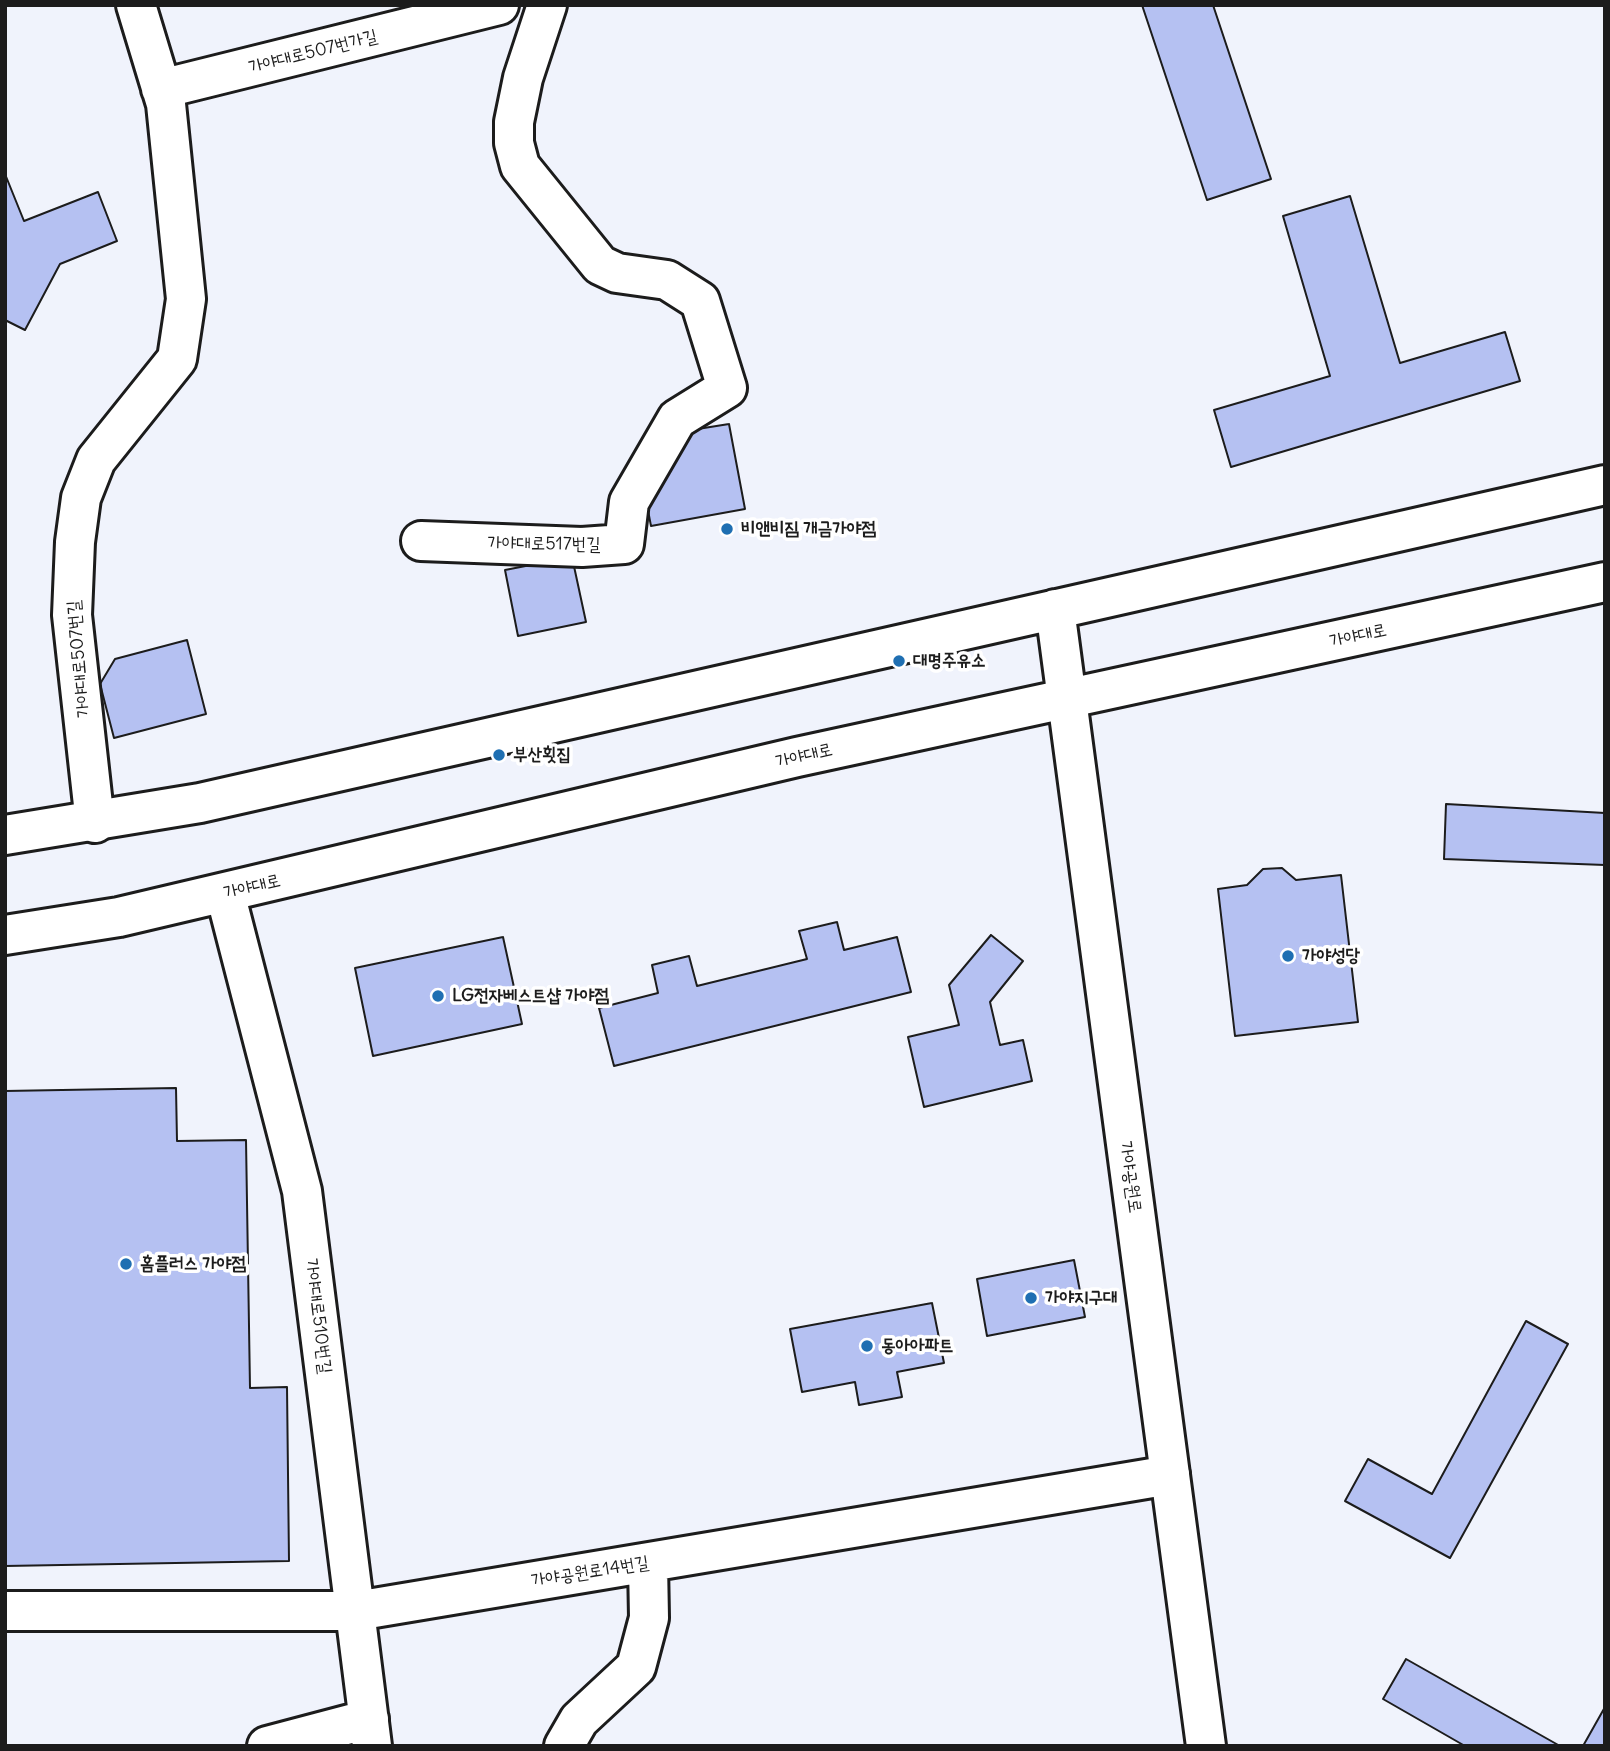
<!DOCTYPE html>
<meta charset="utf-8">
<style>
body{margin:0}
#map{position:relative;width:1610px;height:1751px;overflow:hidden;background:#f0f3fc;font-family:Delius,sans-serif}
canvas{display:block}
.frame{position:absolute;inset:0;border:7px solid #1c1c1c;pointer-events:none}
</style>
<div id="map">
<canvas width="1610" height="1751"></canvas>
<div class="frame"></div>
</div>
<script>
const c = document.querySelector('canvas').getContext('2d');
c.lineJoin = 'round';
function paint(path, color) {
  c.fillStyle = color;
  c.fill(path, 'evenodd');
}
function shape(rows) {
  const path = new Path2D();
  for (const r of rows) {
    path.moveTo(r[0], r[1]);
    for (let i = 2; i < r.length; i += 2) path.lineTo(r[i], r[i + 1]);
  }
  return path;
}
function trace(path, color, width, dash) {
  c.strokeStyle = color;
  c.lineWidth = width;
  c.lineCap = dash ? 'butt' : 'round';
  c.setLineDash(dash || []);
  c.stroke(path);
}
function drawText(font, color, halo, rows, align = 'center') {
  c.font = font + ' Delius,"Poor Story",sans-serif';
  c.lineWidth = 7;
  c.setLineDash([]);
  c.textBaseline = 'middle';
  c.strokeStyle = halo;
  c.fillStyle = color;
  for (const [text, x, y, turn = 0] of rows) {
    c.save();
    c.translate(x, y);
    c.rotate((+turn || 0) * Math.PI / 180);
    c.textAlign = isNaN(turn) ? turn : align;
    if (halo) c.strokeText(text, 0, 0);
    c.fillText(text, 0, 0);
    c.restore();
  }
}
const building = shape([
 [1142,5,1213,5,1271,179,1207,200,1142,5],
 [5,174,24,221,98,192,117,241,60,264,25,330,5,320,5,174],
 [1350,196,1400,363,1505,332,1520,381,1231,467,1214,410,1330,376,1283,216,1350,196],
 [729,424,745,509,651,526,645,495,685,431,729,424],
 [572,557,586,622,518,636,505,570,572,557],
 [187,640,206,714,114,738,100,684,115,659,187,640],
 [1446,804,1605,813,1605,865,1444,859,1446,804],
 [1282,868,1296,880,1341,875,1358,1022,1235,1036,1218,889,1247,885,1263,869,1282,868],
 [837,922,844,950,897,937,911,992,614,1066,599,1008,658,993,652,965,689,956,697,986,807,959,799,931,837,922],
 [991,935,1023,961,990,1002,1000,1045,1023,1040,1032,1081,924,1107,908,1037,959,1025,949,985,991,935],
 [503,937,522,1024,373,1056,355,968,503,937],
 [176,1088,177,1141,246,1140,250,1388,287,1387,289,1561,5,1566,5,1091,176,1088],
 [1074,1260,1085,1317,987,1336,977,1279,1074,1260],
 [932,1303,944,1363,897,1372,902,1397,859,1405,855,1382,802,1392,790,1329,932,1303],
 [1526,1321,1568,1344,1450,1558,1345,1501,1368,1459,1432,1494,1526,1321],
 [1406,1659,1560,1746,1465,1746,1383,1699,1406,1659],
 [1605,1707,1605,1746,1583,1746,1605,1707]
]);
const minor = shape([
 [161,89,499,5],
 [421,541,582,547,624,544,629,502,677,419,727,388,700,301,667,280,617,273,600,265,520,166,514,143,514,122,523,78,547,5],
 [95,823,72,615,75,542,81,498,96,460,177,359,186,299,166,104,136,5],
 [225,893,302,1191,372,1746],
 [5,1611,356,1611,1170,1475],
 [267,1746,369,1719],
 [564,1746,579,1720,636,1667,649,1618,648,1563]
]);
const major = shape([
 [1055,609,1206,1746],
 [5,835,200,803,1605,485],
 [5,935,119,917,797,757,1605,582]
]);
const markers = [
 [727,529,7,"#1f6fb2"],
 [899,661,7,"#1f6fb2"],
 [499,755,7,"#1f6fb2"],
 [1288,956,7,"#1f6fb2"],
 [438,996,7,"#1f6fb2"],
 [126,1264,7,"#1f6fb2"],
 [1031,1298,7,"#1f6fb2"],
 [867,1346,7,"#1f6fb2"]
];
const streetNames = [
 ["가야대로507번가길",313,52,-14],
 ["가야대로517번길",544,544,1],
 ["가야대로",1358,636,-12],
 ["가야대로507번길",79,659,-95],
 ["가야대로",804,756,-13],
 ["가야대로",252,887,-13],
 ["가야공원로",1130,1177,82],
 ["가야대로510번길",318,1316,83],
 ["가야공원로14번길",590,1572,-9]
];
const poiNames = [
 ["비앤비짐 개금가야점",741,529],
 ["대명주유소",913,661],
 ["부산횟집",513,755],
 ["가야성당",1302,956],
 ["LG전자베스트샵 가야점",452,996],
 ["홈플러스 가야점",140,1264],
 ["가야지구대",1045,1298],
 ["동아아파트",881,1346]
];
paint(building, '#b5c1f2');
trace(building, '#1c1c1c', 2);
trace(minor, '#1c1c1c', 44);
trace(major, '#1c1c1c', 44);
trace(minor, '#fff', 38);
trace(major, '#fff', 38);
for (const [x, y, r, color] of markers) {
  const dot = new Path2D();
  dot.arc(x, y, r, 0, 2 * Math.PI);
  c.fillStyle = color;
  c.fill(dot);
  trace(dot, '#fff', 2.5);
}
drawText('18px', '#1c1c1c', '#fff', streetNames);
drawText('bold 18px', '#1c1c1c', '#fff', poiNames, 'left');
</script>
